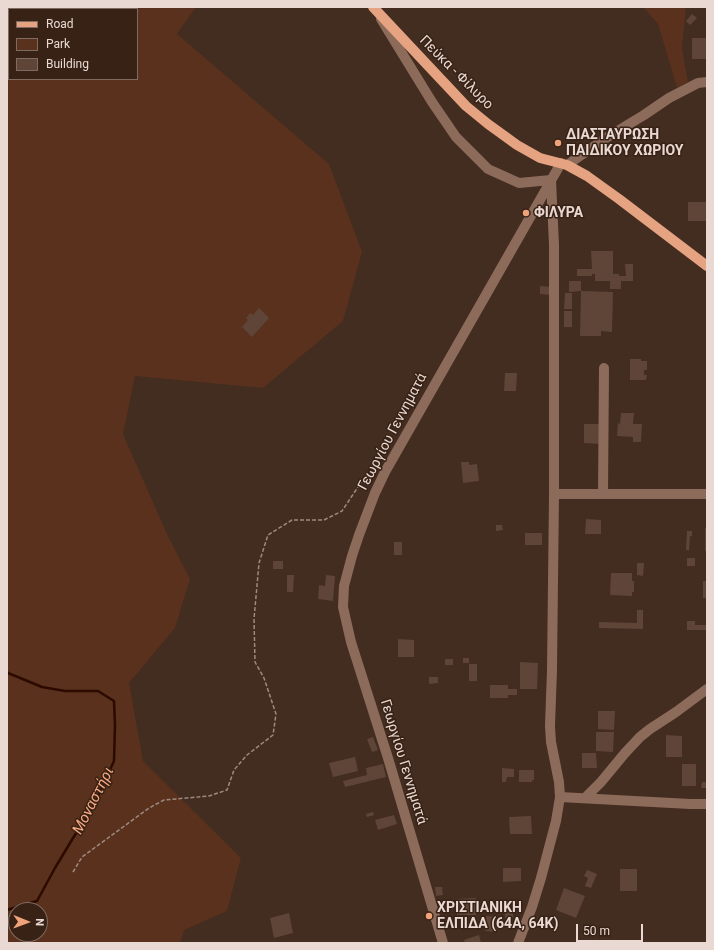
<!DOCTYPE html>
<meta charset="utf-8">
<style>
body{margin:0}
#map{position:relative;width:714px;height:950px;overflow:hidden;background:#432c20;font-family:Roboto,sans-serif}
canvas{display:block}
.frame{position:absolute;inset:0;border:8px solid #e9d9d2;pointer-events:none}
.legend{position:absolute;left:8px;top:8px;width:130px;height:72px;box-sizing:border-box;background:#382216;border:1px solid #7f6b61;margin:0;padding:5px 7px;list-style:none;font-size:12px;color:#e9d9d2}
.legend li{display:flex;align-items:center;gap:8px;height:20px}
.legend b{width:20px;border:1px solid #7f6b61}
.north{position:absolute;left:8px;top:902px;width:40px;height:40px;box-sizing:border-box;background:#382216;border:1px solid #7f6b61;border-radius:50%;rotate:91deg;font-size:11px;font-weight:700;line-height:16px;text-align:center;color:#e9d9d2}
.north::after{content:'';display:block;margin:auto;width:14px;height:18px;background:#f0a27a;clip-path:polygon(50% 0,100% 100%,50% 72%,0 100%)}
.scale{position:absolute;left:576px;top:924px;width:67px;height:18px;box-sizing:border-box;border:2px solid #e9d9d2;border-top:0;padding-left:5px;font-size:12px;line-height:14px;white-space:nowrap;color:#e9d9d2;-webkit-text-stroke:3px #382216;paint-order:stroke}
</style>
<div id="map">
<canvas width="714" height="950"></canvas>
<div class="frame"></div>
<ul class="legend">
<li><b style="height:5px;background:#e6a381"></b>Road</li>
<li><b style="height:11px;background:#59311c"></b>Park</li>
<li><b style="height:11px;background:#5e4538"></b>Building</li>
</ul>
<div class="north">N</div>
<div class="scale">50 m</div>
</div>
<script>
const c = document.querySelector('canvas').getContext('2d');
c.lineJoin = 'round';
function paint(path, color) {
  c.fillStyle = color;
  c.fill(path, 'evenodd');
}
function shape(rows) {
  const path = new Path2D();
  for (const r of rows) {
    path.moveTo(r[0], r[1]);
    for (let i = 2; i < r.length; i += 2) path.lineTo(r[i], r[i + 1]);
  }
  return path;
}
function trace(path, color, width, dash) {
  c.strokeStyle = color;
  c.lineWidth = width;
  c.lineCap = dash ? 'butt' : 'round';
  c.setLineDash(dash || []);
  c.stroke(path);
}
function drawText(font, color, halo, rows, align = 'center') {
  c.font = font + ' Roboto,sans-serif';
  c.lineWidth = 3;
  c.setLineDash([]);
  c.textBaseline = 'middle';
  c.strokeStyle = halo;
  c.fillStyle = color;
  for (const [text, x, y, turn = 0] of rows) {
    c.save();
    c.translate(x, y);
    c.rotate((+turn || 0) * Math.PI / 180);
    c.textAlign = isNaN(turn) ? turn : align;
    if (halo) c.strokeText(text, 0, 0);
    c.fillText(text, 0, 0);
    c.restore();
  }
}
const green = shape([
 [7,7,196,7,177,34,329,164,362,252,343,321,263,388,135,376,123,434,167,534,190,579,175,628,129,683,143,761,241,858,227,911,184,930,180,943,7,943],
 [9,9,137,9,137,79,9,79],
 [16,910,40,910,40,934,16,934],
 [643,7,686,7,682,49,688,82,677,88,658,24]
]);
const stream = shape([
 [7,672,8,673,42,687,65,691,98,691,114,701,115,725,114,761,92,809,73,838,55,868,37,901,7,910]
]);
const building = shape([
 [692,14,697,18,690,25,686,21],
 [692,38,707,38,707,59,692,59],
 [688,202,707,202,707,221,688,221],
 [591,251,613,251,613,274,619,274,619,276,626,276,625,264,633,264,633,281,621,281,621,289,610,289,610,281,595,281,595,274,592,274,592,276,577,276,577,269,592,269],
 [569,281,581,281,581,291,613,292,612,332,601,331,601,336,580,336,581,291,569,292],
 [540,286,551,287,551,295,540,294],
 [565,293,572,293,572,309,564,309],
 [259,308,269,318,252,337,242,327,248,320,246,318,250,313,253,315],
 [564,311,572,311,572,327,564,327],
 [630,359,641,359,641,361,647,361,647,370,644,370,644,375,647,375,646,380,630,380],
 [505,373,517,373,516,391,504,391],
 [621,413,634,413,633,424,642,424,641,442,633,442,633,437,617,436,618,423,620,424],
 [584,424,601,424,601,444,584,443],
 [461,462,469,462,469,465,477,464,479,481,463,483],
 [586,519,601,520,601,534,585,534],
 [496,525,502,525,503,530,496,531],
 [705,528,707,528,707,551,705,551],
 [687,531,692,531,692,536,690,536,689,550,686,550],
 [525,533,542,533,542,545,525,545],
 [394,542,402,542,402,555,394,555],
 [687,558,695,558,695,566,687,566],
 [273,561,283,561,283,569,273,569],
 [637,563,644,563,643,576,637,575],
 [611,573,632,573,632,581,634,581,634,592,632,592,632,596,610,595],
 [287,575,294,575,293,592,287,592],
 [326,575,335,576,333,601,318,599,319,585,325,586],
 [703,581,707,581,707,598,703,598],
 [637,610,643,610,643,629,599,628,599,622,637,623],
 [687,621,695,621,695,625,707,625,707,630,687,630],
 [398,639,414,640,414,657,398,657],
 [463,658,469,658,469,663,463,663],
 [445,659,453,659,453,665,445,665],
 [520,662,538,663,537,689,520,689],
 [469,664,477,664,477,681,469,681],
 [429,677,438,677,438,683,429,684],
 [490,685,508,685,508,689,517,689,517,695,508,695,508,698,490,698],
 [598,711,615,711,614,730,598,729],
 [596,732,614,732,613,752,596,751],
 [666,735,682,736,682,757,666,757],
 [373,737,378,750,372,752,367,739],
 [582,753,596,753,597,768,582,768],
 [355,757,358,771,333,777,329,763],
 [383,764,386,777,345,787,343,781,367,775,366,768],
 [682,764,696,764,696,786,682,786],
 [502,768,514,769,514,777,507,777,506,782,502,782],
 [519,770,534,770,534,780,532,780,532,782,519,782],
 [702,782,707,782,707,788,701,788],
 [373,812,374,815,367,817,366,814],
 [394,815,397,824,378,830,375,820],
 [531,816,532,834,510,834,509,817],
 [503,868,521,868,521,881,503,882],
 [620,869,637,869,637,891,620,891],
 [587,870,597,874,591,888,585,886,588,878,584,876],
 [435,887,442,887,443,895,436,896],
 [564,888,585,896,576,918,556,910],
 [476,898,476,915,457,915,457,899],
 [505,911,513,911,513,917,505,918],
 [289,913,293,933,274,938,270,918],
 [486,916,498,917,497,932,485,931],
 [479,935,481,943,465,943,464,940]
]);
const path = shape([
 [73,872,82,857,149,808,164,800,209,796,227,790,234,770,247,755,273,735,276,714,264,678,255,662,254,619,259,563,268,535,292,520,324,520,342,511,362,481,371,481]
]);
const minor = shape([
 [381,19,432,102,456,137,488,169,519,183,551,180,554,245,554,494,552,670,550,726,551,742,559,782,560,797,556,821,541,878,532,907,518,943],
 [567,165,606,138,644,115,669,98,698,83,707,82],
 [554,494,707,494],
 [603,494,604,368],
 [560,797,690,804,707,804],
 [585,798,601,782,625,753,640,737,650,729,676,712,707,689],
 [443,943,388,758,351,642,343,607,344,586,352,556,359,535,375,493,385,472,561,163]
]);
const major = shape([
 [373,7,466,106,488,124,517,145,540,158,567,165,587,176,619,199,707,266]
]);
const markers = [
 [558,143,4,"#f0a27a"],
 [526,213,4,"#f0a27a"],
 [429,916,4,"#f0a27a"]
];
const streetNames = [
 ["Πεύκα - Φίλυρο",456,73,45],
 ["Γεωργίου Γεννηματά",393,432,-62],
 ["Γεωργίου Γεννηματά",403,762,73]
];
const poiNames = [
 ["ΔΙΑΣΤΑΥΡΩΣΗ",566,135],
 ["ΠΑΙΔΙΚΟΥ ΧΩΡΙΟΥ",566,151],
 ["ΦΙΛΥΡΑ",534,213],
 ["ΧΡΙΣΤΙΑΝΙΚΗ",437,908],
 ["ΕΛΠΙΔΑ (64Α, 64Κ)",437,924]
];
const waterNames = [
 ["Μοναστήρι",94,801,-63]
];
paint(green, '#59311c');
trace(stream, '#2d0a00', 2.5);
paint(building, '#5e4538');
trace(path, '#9d8a81', 1.5, [4, 2]);
trace(minor, '#8c6b5b', 10);
trace(major, '#e6a381', 10);
for (const [x, y, r, color] of markers) {
  const dot = new Path2D();
  dot.arc(x, y, r, 0, 2 * Math.PI);
  c.fillStyle = color;
  c.fill(dot);
  trace(dot, '#382216', 1.5);
}
drawText('14px', '#e9d9d2', '#382216', streetNames);
drawText('bold 14px', '#e9d9d2', '#382216', poiNames, 'left');
drawText('italic 15px', '#faa980', '#382216', waterNames);
</script>
